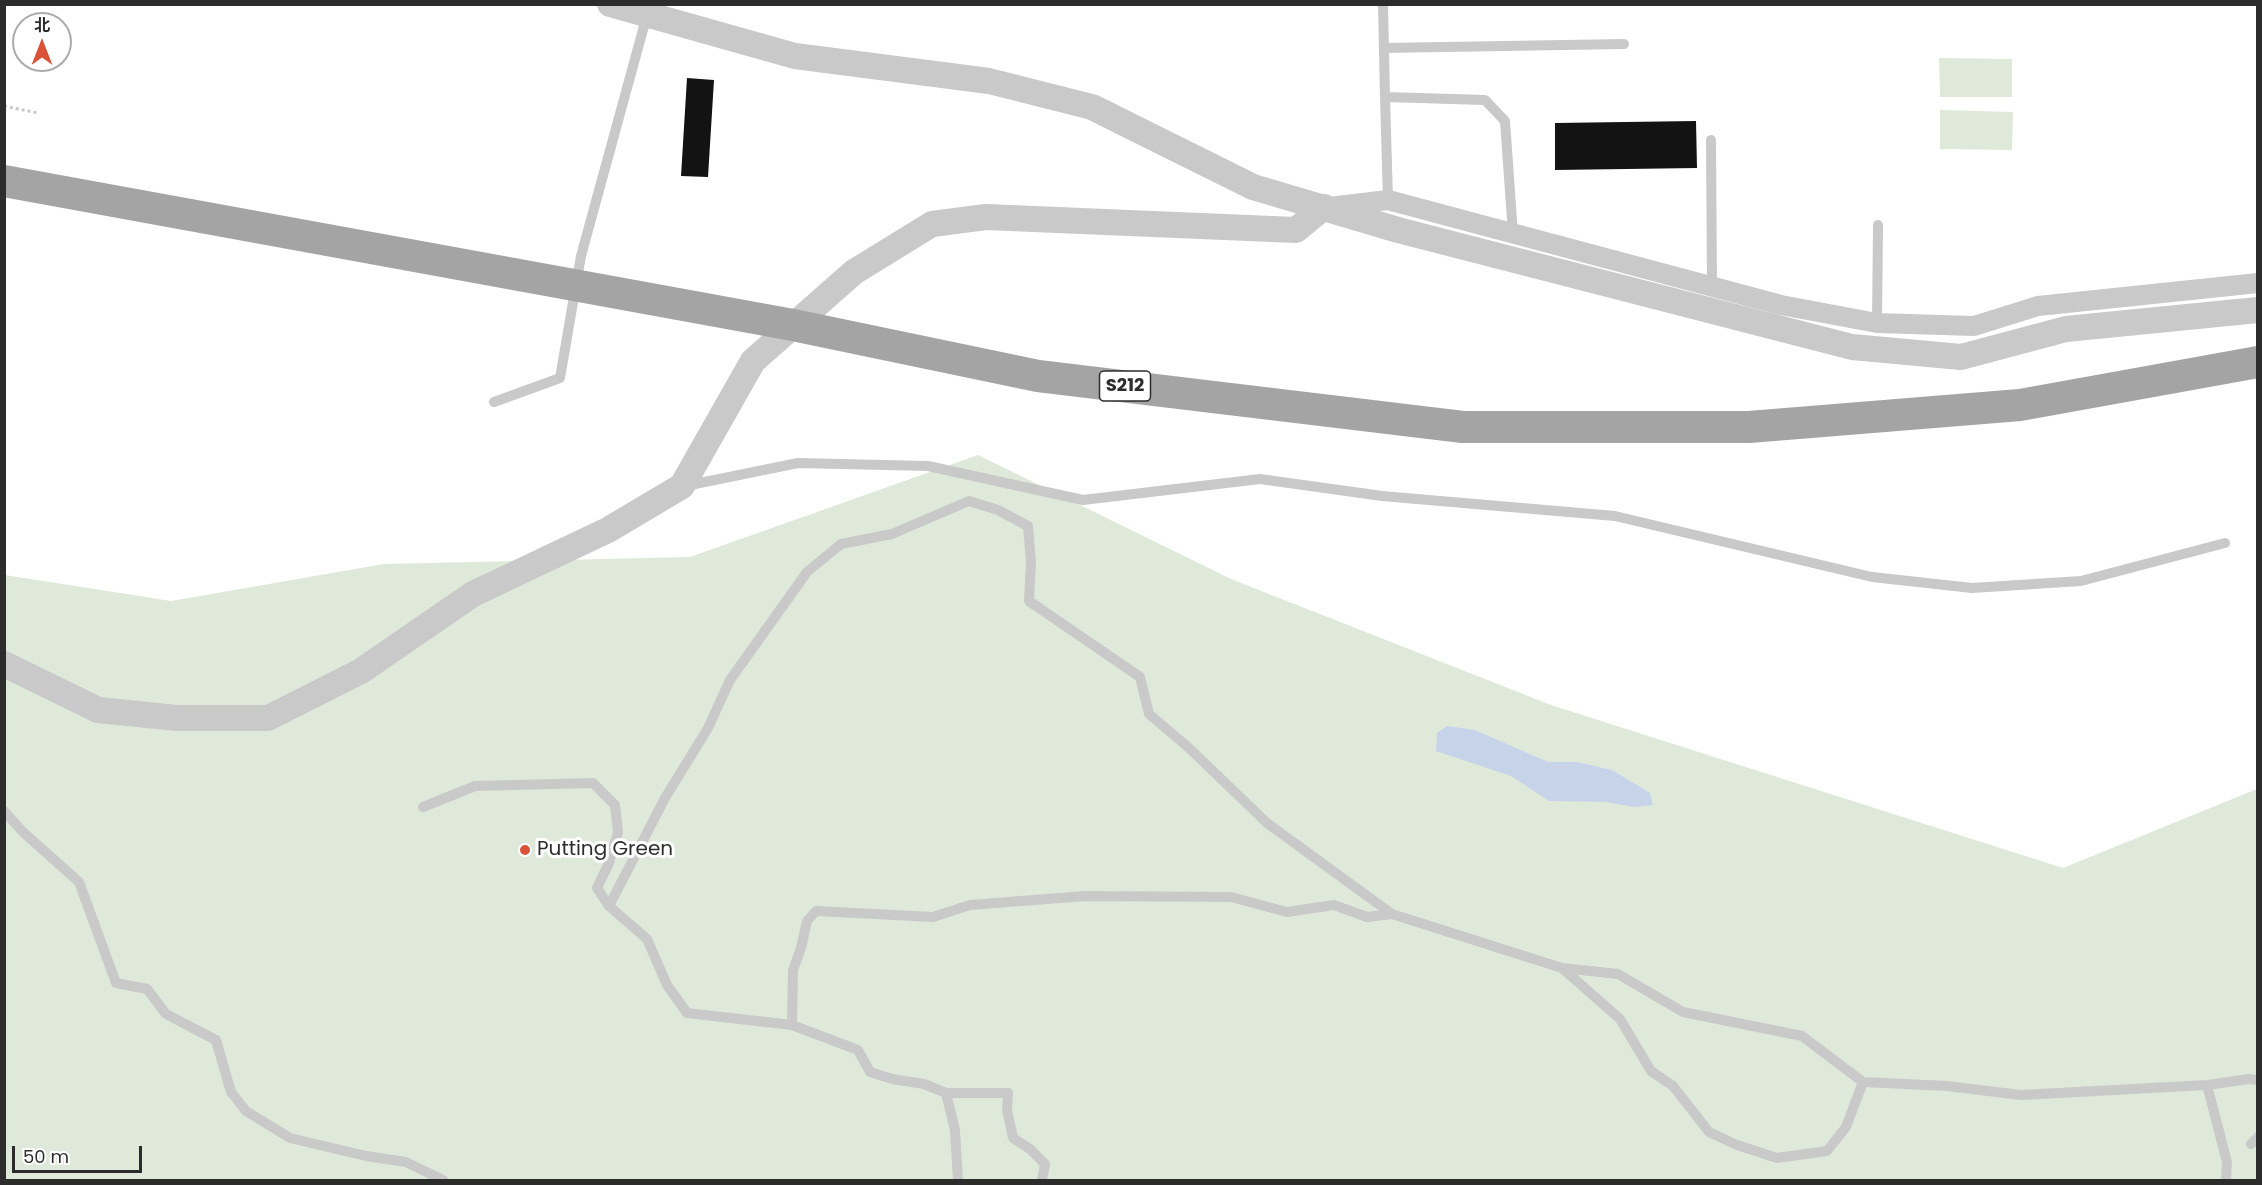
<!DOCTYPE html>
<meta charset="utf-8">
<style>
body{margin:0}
#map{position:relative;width:2262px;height:1185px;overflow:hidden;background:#fff;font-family:Poppins,"Noto Sans SC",sans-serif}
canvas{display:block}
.frame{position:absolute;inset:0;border:6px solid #2c2c2c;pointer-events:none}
.north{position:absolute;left:12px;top:12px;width:60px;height:60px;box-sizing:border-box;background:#fff;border:2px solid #ababab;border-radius:50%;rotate:0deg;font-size:16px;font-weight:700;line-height:24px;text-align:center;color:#2c2c2c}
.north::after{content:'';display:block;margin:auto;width:21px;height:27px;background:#da5237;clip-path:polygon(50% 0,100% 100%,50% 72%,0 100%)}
.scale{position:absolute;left:12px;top:1146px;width:130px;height:27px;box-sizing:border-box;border:3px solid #2c2c2c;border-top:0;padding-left:8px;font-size:18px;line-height:21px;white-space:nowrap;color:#2c2c2c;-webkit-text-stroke:4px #fff;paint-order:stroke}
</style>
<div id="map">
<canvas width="2262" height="1185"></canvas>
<div class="frame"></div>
<div class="north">北</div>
<div class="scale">50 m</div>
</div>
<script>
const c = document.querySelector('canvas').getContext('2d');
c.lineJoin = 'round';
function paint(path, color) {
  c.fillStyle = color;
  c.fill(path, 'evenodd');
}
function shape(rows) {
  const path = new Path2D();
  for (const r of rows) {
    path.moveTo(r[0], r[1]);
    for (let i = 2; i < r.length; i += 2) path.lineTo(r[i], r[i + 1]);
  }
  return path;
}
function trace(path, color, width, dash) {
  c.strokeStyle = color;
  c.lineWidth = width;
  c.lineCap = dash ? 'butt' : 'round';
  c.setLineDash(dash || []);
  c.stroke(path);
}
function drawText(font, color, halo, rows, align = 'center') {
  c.font = font + ' Poppins,sans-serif';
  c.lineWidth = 6;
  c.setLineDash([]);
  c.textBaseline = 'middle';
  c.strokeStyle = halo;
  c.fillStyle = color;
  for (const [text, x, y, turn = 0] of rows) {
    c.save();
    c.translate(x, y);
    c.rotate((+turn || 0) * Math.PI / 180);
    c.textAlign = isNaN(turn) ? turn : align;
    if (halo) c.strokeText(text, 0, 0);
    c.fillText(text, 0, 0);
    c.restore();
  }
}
const green = shape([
 [1939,58,2012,59,2012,97,1940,97],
 [1940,110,2013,112,2012,150,1940,149],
 [978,455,1231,579,1551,705,2063,868,2257,789,2257,1180,5,1180,5,575,171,601,384,564,690,557]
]);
const water = shape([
 [1447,726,1475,730,1548,762,1577,762,1612,770,1650,793,1653,805,1635,807,1606,802,1549,801,1511,776,1436,751,1437,733]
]);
const building = shape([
 [687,78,714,80,708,177,681,176],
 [1696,121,1697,168,1555,170,1555,123]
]);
const path = shape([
 [4,106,38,113]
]);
const service = shape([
 [1383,4,1385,97,1485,100,1505,121,1513,234],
 [1384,48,1624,44],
 [1385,97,1388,200],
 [1711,140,1712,287],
 [1877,323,1878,225],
 [494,402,560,378,581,256,647,15],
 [685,486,798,463,928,466,1083,500,1260,479,1382,496,1615,516,1872,577,1972,588,2081,581,2225,543],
 [423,807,475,786,593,783,615,805,618,832,609,863,597,888,609,906],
 [4,811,23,832,79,882,116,983,147,989,166,1014,216,1040,231,1092,246,1111,290,1138,366,1156,406,1162,443,1180],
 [1562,968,1620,1019,1651,1071,1673,1086,1709,1132,1737,1145,1777,1158,1827,1151,1846,1127,1863,1082],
 [792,1025,793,970,801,948,807,921,816,911,933,917,970,905,1085,896,1231,897,1287,912,1334,905,1367,917,1392,914],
 [2207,1085,2227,1162,2226,1180],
 [946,1093,1008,1093,1007,1110,1013,1138,1030,1149,1045,1164,1042,1180],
 [2251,1144,2258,1137],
 [958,1180,955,1130,946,1093,924,1084,892,1079,870,1072,858,1050,792,1025,687,1013,667,985,647,939,609,906,665,798,708,728,730,680,807,572,841,544,892,534,969,501,998,510,1028,526,1031,562,1029,601,1140,677,1149,714,1189,748,1267,823,1392,914,1562,968,1618,974,1683,1012,1802,1036,1863,1082,1947,1086,2021,1095,2207,1085,2249,1079,2258,1080]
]);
const minor = shape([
 [1329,207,1388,200,1781,305,1877,323,1974,326,2038,306,2258,283]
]);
const tertiary = shape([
 [610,4,795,56,989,81,1092,107,1253,187,1398,230,1852,347,1961,357,2066,329,2258,310],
 [4,664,98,710,177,718,268,718,361,671,473,594,608,530,682,486,753,361,854,272,932,224,986,217,1296,230,1324,207]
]);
const primary = shape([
 [4,181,793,325,1038,376,1463,427,1749,427,2020,405,2258,362]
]);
const markers = [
 [525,850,6,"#da5237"]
];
const shields = [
 [1125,386,51]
];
const shieldNames = [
 ["S212",1125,386]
];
const poiNames = [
 ["Putting Green",537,850]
];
paint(green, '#dfe9da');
paint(water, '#c7d3e8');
paint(building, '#131313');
trace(path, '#c9c9c9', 3, [3, 3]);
trace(service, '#c9c9c9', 10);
trace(minor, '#c9c9c9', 20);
trace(tertiary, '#c9c9c9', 26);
trace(primary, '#a4a4a4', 32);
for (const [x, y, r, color] of markers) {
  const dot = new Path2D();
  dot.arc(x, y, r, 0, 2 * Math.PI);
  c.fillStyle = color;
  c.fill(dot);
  trace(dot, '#fff', 2);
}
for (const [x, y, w] of shields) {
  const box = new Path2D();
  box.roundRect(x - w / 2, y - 15, w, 30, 4.5);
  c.fillStyle = '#fff';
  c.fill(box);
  trace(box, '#2c2c2c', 1.5);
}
drawText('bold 18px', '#2c2c2c', null, shieldNames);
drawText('20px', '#2c2c2c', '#fff', poiNames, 'left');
</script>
